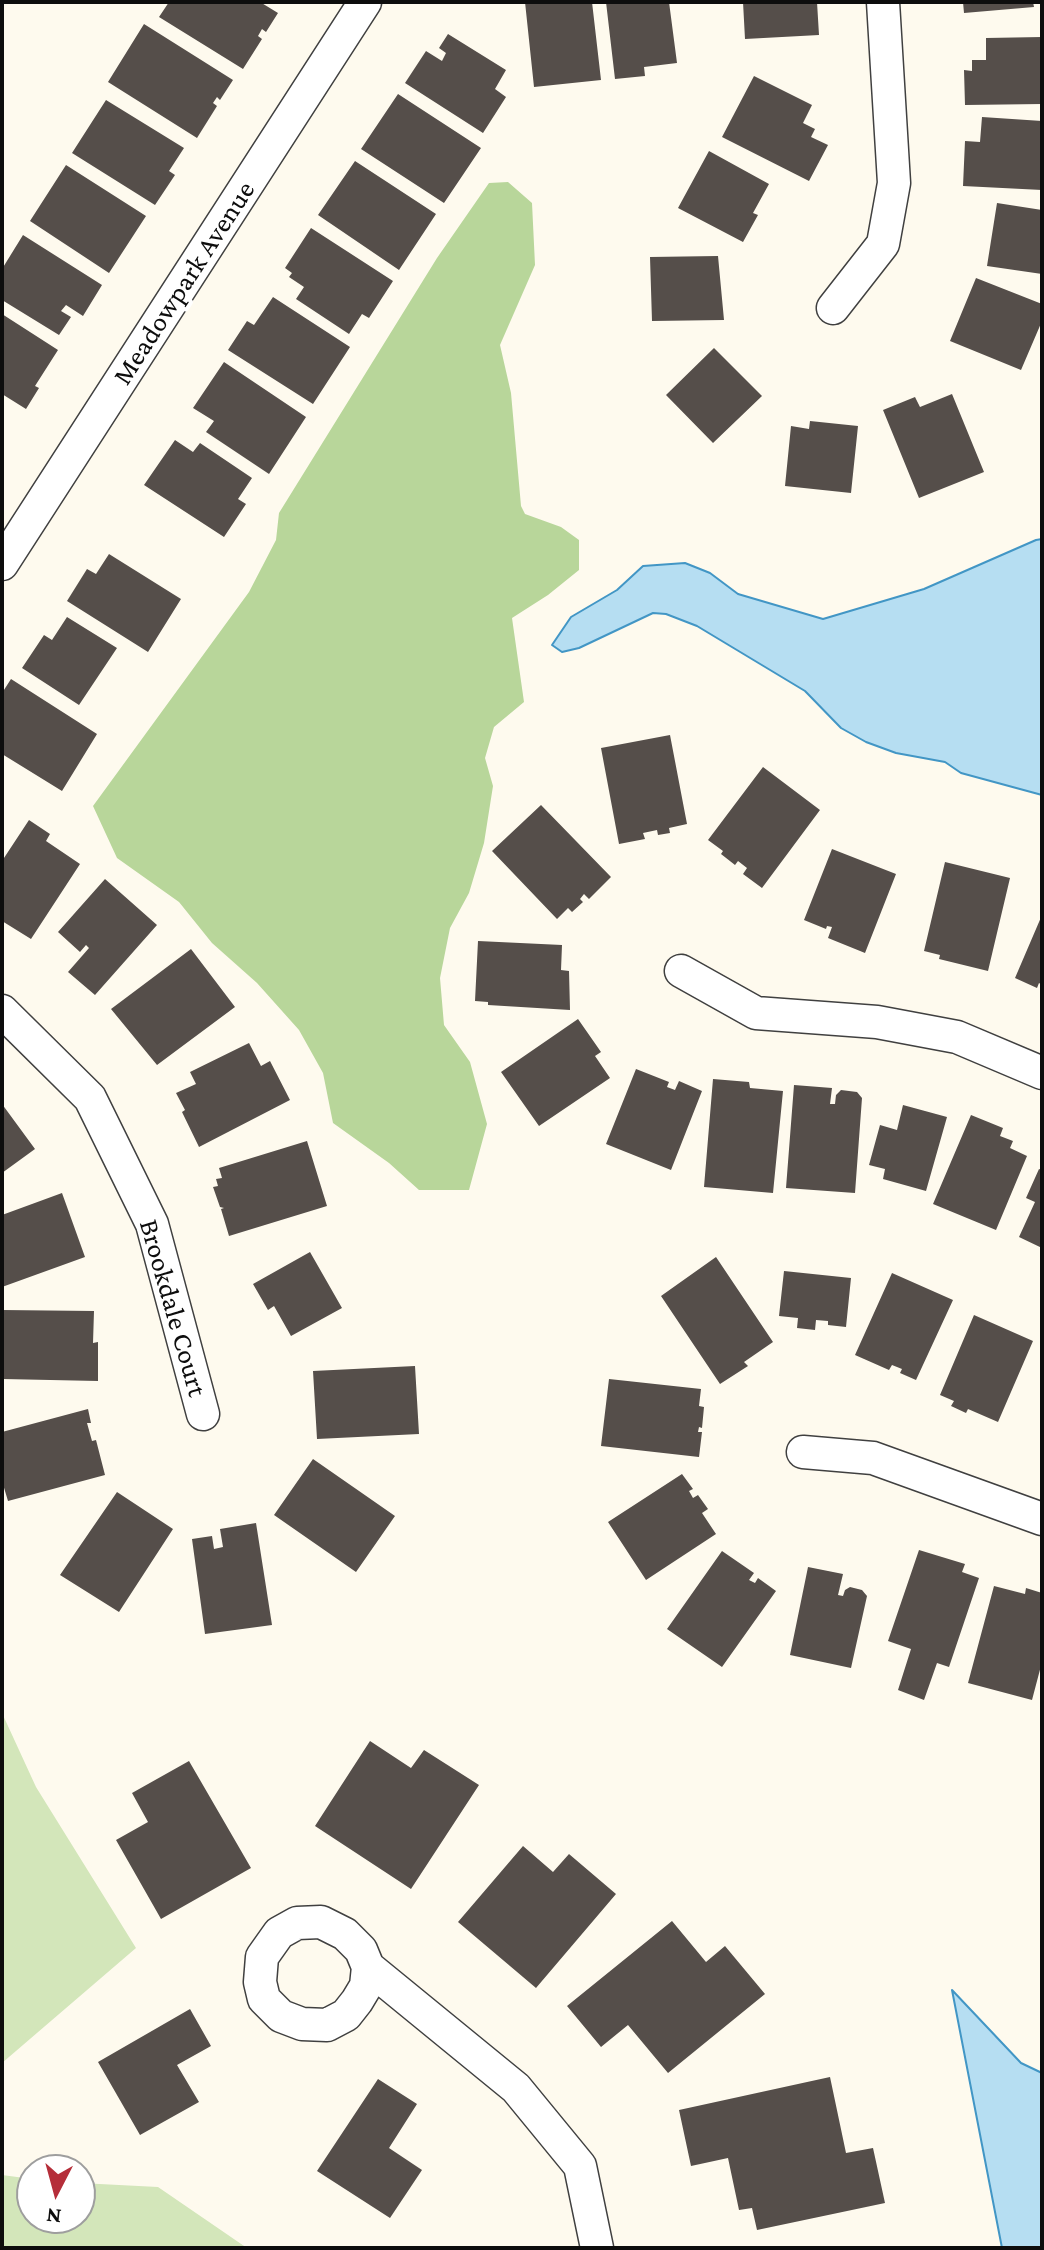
<!DOCTYPE html>
<style>
body{margin:0}
#map{position:relative;width:1044px;height:2250px;overflow:hidden;background:#fefaee;font-family:"Crimson Pro",serif}
canvas{display:block}
.frame{position:absolute;inset:0;border:4px solid #0d0d0d;pointer-events:none}
.north{position:absolute;left:16px;top:2154px;width:80px;height:80px;box-sizing:border-box;background:#fff;border:2px solid #9e9e9e;border-radius:50%;rotate:186deg;font-size:22px;font-weight:700;line-height:32px;text-align:center;color:#0d0d0d}
.north::after{content:'';display:block;margin:auto;width:28px;height:36px;background:#b52e3a;clip-path:polygon(50% 0,100% 100%,50% 72%,0 100%)}
</style>
<div id="map">
<canvas width="1044" height="2250"></canvas>
<div class="frame"></div>
<div class="north">N</div>
</div>
<script>
const c = document.querySelector('canvas').getContext('2d');
c.lineJoin = 'round';
function paint(path, color) {
  c.fillStyle = color;
  c.fill(path, 'evenodd');
}
function shape(rows) {
  const path = new Path2D();
  for (const r of rows) {
    path.moveTo(r[0], r[1]);
    for (let i = 2; i < r.length; i += 2) path.lineTo(r[i], r[i + 1]);
  }
  return path;
}
function trace(path, color, width, dash) {
  c.strokeStyle = color;
  c.lineWidth = width;
  c.lineCap = dash ? 'butt' : 'round';
  c.setLineDash(dash || []);
  c.stroke(path);
}
function drawText(font, color, halo, rows, align = 'center') {
  c.font = font + ' "Crimson Pro",serif';
  c.lineWidth = 8;
  c.setLineDash([]);
  c.textBaseline = 'middle';
  c.strokeStyle = halo;
  c.fillStyle = color;
  for (const [text, x, y, turn = 0] of rows) {
    c.save();
    c.translate(x, y);
    c.rotate((+turn || 0) * Math.PI / 180);
    c.textAlign = isNaN(turn) ? turn : align;
    if (halo) c.strokeText(text, 0, 0);
    c.fillText(text, 0, 0);
    c.restore();
  }
}
const green = shape([
 [2,1713,36,1787,136,1948,2,2063],
 [2,2175,32,2179,32,2218,80,2218,80,2183,158,2187,247,2248,2,2248]
]);
const forest = shape([
 [508,182,532,203,535,265,500,345,511,393,521,506,525,514,561,527,579,540,579,570,548,595,512,618,524,702,494,727,485,758,493,786,484,843,469,893,450,928,440,978,444,1025,470,1062,487,1124,469,1190,419,1190,389,1163,333,1123,323,1073,299,1030,257,983,212,943,179,902,117,858,93,806,249,592,276,540,279,513,437,258,489,183]
]);
const water = shape([
 [1042,539,1042,795,961,773,945,762,896,753,866,742,841,728,805,691,697,626,666,614,653,613,579,648,562,652,552,645,571,617,617,590,643,566,685,563,710,573,738,594,823,619,924,589,1036,540,1042,539],
 [952,1990,1021,2063,1042,2073,1042,2248,1002,2248,952,1990]
]);
const building = shape([
 [169,2,260,2,278,13,266,32,262,29,258,36,262,39,243,69,159,17],
 [525,2,592,2,601,80,534,87],
 [606,2,669,2,677,63,644,67,645,76,615,79],
 [743,2,817,2,819,35,745,39],
 [963,2,1033,2,1034,7,964,13],
 [144,24,233,80,220,100,217,97,213,103,217,106,197,138,108,82],
 [448,34,506,70,495,89,506,97,483,133,405,83,426,51,442,61,446,53,439,48],
 [1042,37,1042,104,965,105,964,70,972,71,972,60,986,60,986,38],
 [754,76,812,105,803,123,815,129,811,137,828,145,809,181,722,137],
 [398,94,481,148,444,203,361,149],
 [106,100,184,148,169,171,175,175,155,205,72,153],
 [982,117,1042,121,1042,190,963,186,965,141,980,142],
 [709,151,769,184,753,213,758,215,743,242,678,208],
 [355,161,436,214,399,270,318,215],
 [66,165,146,216,109,273,30,221],
 [997,203,1042,210,1042,274,987,266],
 [311,228,393,281,369,318,362,314,349,334,296,299,304,287,289,277,292,273,285,268],
 [23,235,102,285,83,316,66,305,61,311,71,317,59,335,2,300,2,269],
 [718,256,724,320,652,321,650,257],
 [976,278,1042,304,1042,321,1021,370,950,341],
 [273,297,350,347,313,404,228,350,247,321,254,325],
 [2,314,58,350,35,386,39,388,26,409,2,394],
 [714,348,762,396,713,443,666,395],
 [224,362,306,417,269,474,206,432,214,421,193,408],
 [952,394,984,472,919,498,883,410,915,397,920,407],
 [810,421,858,426,851,493,785,486,791,426,809,429],
 [175,440,193,452,200,443,252,478,238,499,246,504,224,537,144,485],
 [109,554,181,599,148,652,67,601,87,569,96,574],
 [67,617,117,648,79,705,22,668,44,635,52,640],
 [11,679,97,734,62,791,2,754,2,693],
 [670,735,687,824,669,828,670,833,658,835,657,830,643,833,645,839,619,844,601,748],
 [763,767,820,810,762,888,743,874,747,868,738,861,735,865,721,854,723,851,708,840],
 [541,805,611,877,589,899,584,894,580,899,583,902,572,912,568,908,557,919,492,851],
 [29,820,50,834,46,841,80,864,31,939,2,921,2,861],
 [832,849,896,874,865,953,828,938,832,927,827,926,826,929,804,920],
 [945,862,1010,878,988,971,939,959,940,955,924,951],
 [105,879,157,925,95,995,68,972,89,948,86,945,80,952,58,932],
 [1042,915,1042,985,1039,983,1037,988,1015,978],
 [478,941,562,945,561,970,569,971,570,1010,488,1005,488,1002,475,1001],
 [191,949,235,1007,157,1065,111,1009],
 [578,1019,601,1052,595,1056,610,1078,539,1126,501,1072],
 [249,1043,261,1066,270,1061,290,1100,199,1147,182,1112,185,1110,176,1093,196,1084,190,1072],
 [636,1069,669,1082,667,1087,675,1090,679,1081,702,1091,671,1170,606,1144],
 [713,1079,749,1082,750,1088,783,1091,773,1193,704,1187],
 [794,1085,832,1088,830,1104,835,1104,836,1095,841,1090,857,1092,862,1098,855,1193,786,1188],
 [2,1104,35,1149,2,1173],
 [903,1105,947,1117,926,1191,883,1179,885,1169,869,1165,880,1125,897,1130],
 [971,1115,1003,1128,1000,1136,1013,1141,1010,1148,1027,1156,996,1230,933,1204],
 [307,1141,327,1206,229,1236,221,1209,224,1208,220,1207,213,1187,218,1186,216,1179,222,1178,219,1168],
 [1039,1169,1042,1170,1042,1248,1019,1237,1035,1202,1026,1198],
 [62,1193,85,1257,2,1287,2,1215],
 [310,1252,342,1308,291,1336,274,1306,268,1310,253,1284],
 [716,1257,773,1342,744,1362,748,1366,720,1384,661,1296],
 [784,1271,851,1278,846,1327,828,1325,828,1321,816,1320,815,1330,797,1328,798,1318,779,1316],
 [892,1273,953,1300,916,1380,900,1373,902,1369,892,1365,889,1370,855,1355],
 [2,1310,94,1311,93,1343,98,1342,98,1381,3,1379],
 [974,1315,1033,1341,998,1422,968,1409,966,1413,951,1406,954,1401,940,1395],
 [415,1366,419,1434,317,1439,313,1371],
 [609,1379,701,1389,699,1406,704,1407,702,1428,699,1427,698,1432,702,1432,699,1457,601,1446],
 [88,1409,91,1423,87,1423,92,1441,96,1440,105,1475,8,1501,2,1481,2,1432],
 [313,1459,395,1516,356,1572,274,1515],
 [682,1474,693,1489,689,1491,693,1498,698,1495,708,1509,702,1513,716,1534,646,1580,608,1522],
 [117,1492,173,1529,119,1612,60,1575],
 [256,1523,272,1625,205,1634,192,1539,212,1536,214,1549,223,1547,220,1529],
 [919,1550,965,1564,962,1572,979,1578,949,1667,937,1663,924,1700,898,1690,911,1649,888,1641],
 [722,1551,754,1573,749,1580,755,1583,758,1578,776,1591,722,1667,667,1629],
 [808,1567,843,1574,838,1595,843,1596,845,1590,850,1587,862,1590,867,1596,851,1668,790,1655],
 [994,1586,1025,1594,1026,1588,1042,1593,1042,1662,1032,1700,968,1683],
 [370,1741,411,1768,424,1750,479,1785,411,1889,315,1826],
 [189,1761,251,1868,161,1919,116,1840,148,1822,132,1793],
 [523,1846,553,1872,569,1854,616,1894,536,1988,458,1922],
 [672,1921,706,1962,725,1946,765,1994,668,2073,628,2025,601,2047,567,2006],
 [190,2009,211,2046,177,2065,199,2102,140,2135,98,2062],
 [830,2077,846,2153,873,2148,885,2203,757,2230,752,2208,739,2210,728,2158,691,2166,679,2110],
 [378,2079,417,2104,389,2148,422,2170,390,2218,317,2171]
]);
const minor = shape([
 [833,308,883,244,894,183,883,2],
 [2,564,365,2],
 [681,971,756,1013,877,1022,957,1037,1042,1073],
 [2,1011,90,1098,152,1224,203,1414],
 [803,1452,873,1458,1042,1519],
 [368,1967,366,1986,357,2001,346,2015,327,2025,302,2024,281,2016,264,1999,260,1982,262,1957,279,1933,297,1923,321,1922,345,1934,361,1950,368,1967,516,2088,580,2166,597,2248]
]);
const streetNames = [
 ["Meadowpark Avenue",184,283,-57],
 ["Brookdale Court",173,1308,74]
];
paint(green, '#d3e6ba');
paint(forest, '#b8d69a');
paint(water, '#b6def2');
trace(water, '#4296c5', 2);
paint(building, '#554e4a');
trace(minor, '#404040', 35);
trace(minor, '#fff', 32);
drawText('28px', '#0d0d0d', '#fff', streetNames);
</script>
